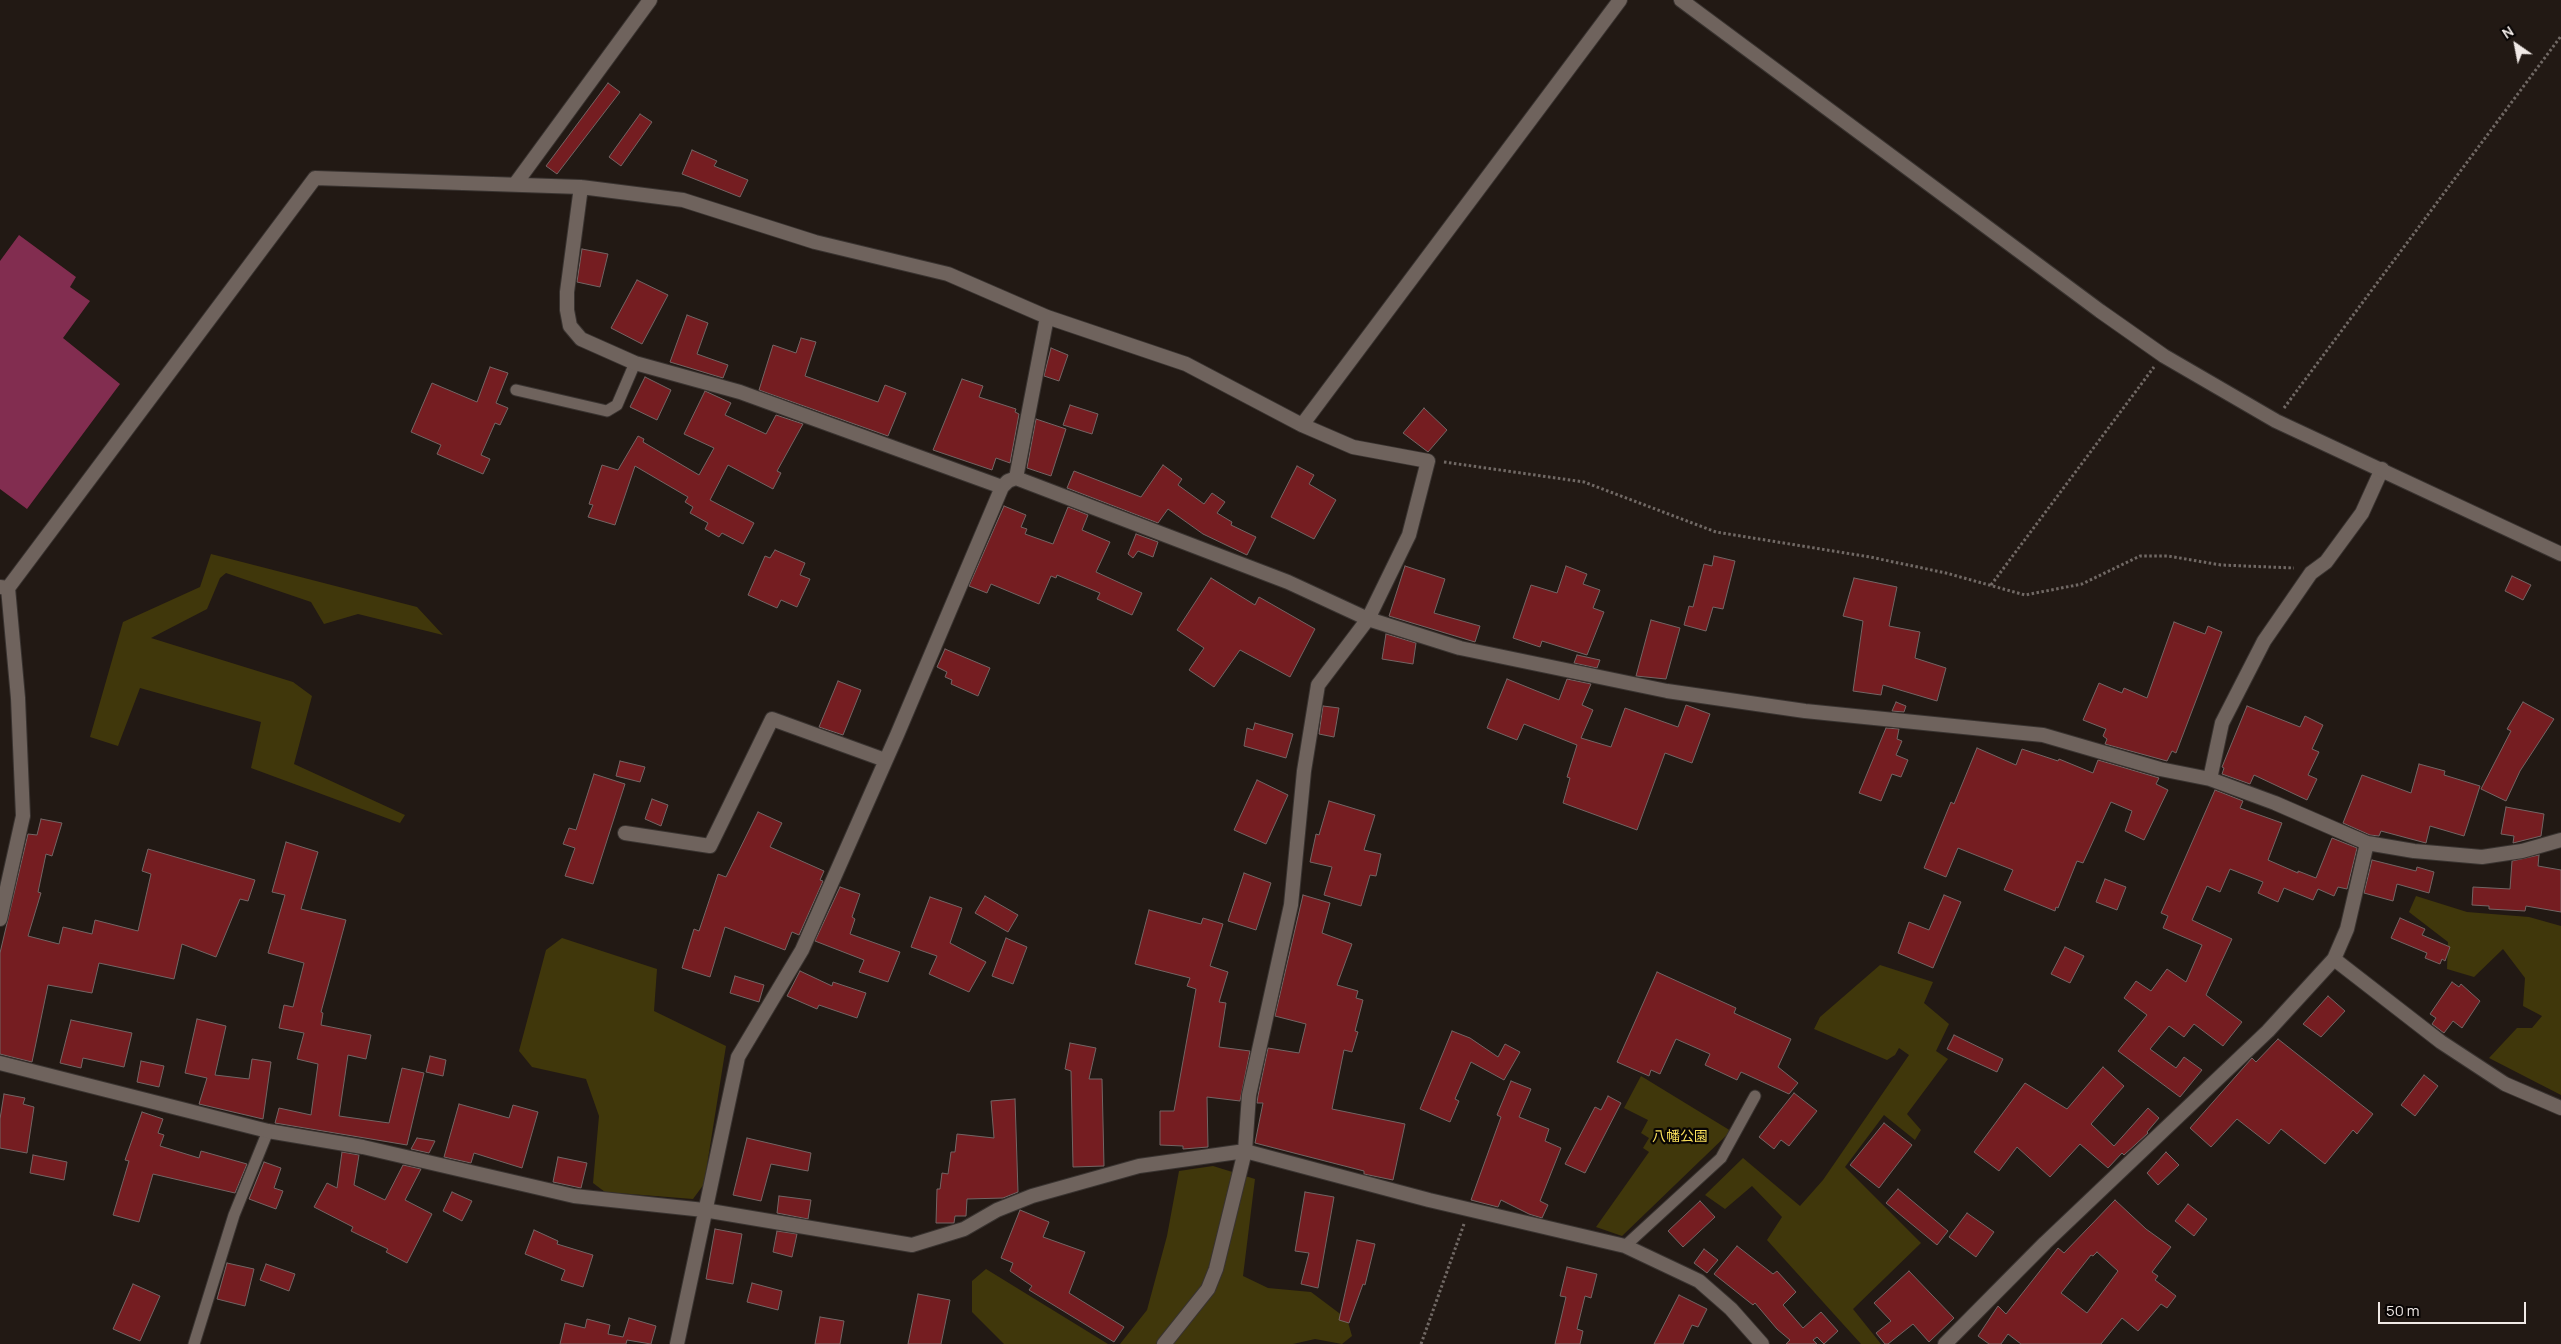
<!DOCTYPE html>
<meta charset="utf-8">
<style>
body{margin:0}
#map{position:relative;width:2561px;height:1344px;overflow:hidden;background:#221914;font-family:Manrope,sans-serif}
canvas{display:block}
.north{position:absolute;left:2491px;top:20px;width:50px;height:50px;-webkit-text-stroke:4px #090504;paint-order:stroke;rotate:327deg;font-size:14px;font-weight:700;line-height:20px;text-align:center;color:#f0e9e6}
.north::after{content:'';display:block;margin:auto;width:18px;height:22px;background:#f0e9e6;clip-path:polygon(50% 0,100% 100%,50% 72%,0 100%)}
.scale{position:absolute;left:2378px;top:1302px;width:148px;height:22px;box-sizing:border-box;border:2px solid #f0e9e6;border-top:0;padding-left:6px;font-size:15px;line-height:18px;white-space:nowrap;color:#f0e9e6;-webkit-text-stroke:4px #090504;paint-order:stroke}
</style>
<div id="map">
<canvas width="2561" height="1344"></canvas>
<div class="north">N</div>
<div class="scale">50 m</div>
</div>
<script>
const c = document.querySelector('canvas').getContext('2d');
c.lineJoin = 'round';
function paint(path, color) {
  c.fillStyle = color;
  c.fill(path, 'evenodd');
}
function shape(rows) {
  const path = new Path2D();
  for (const r of rows) {
    path.moveTo(r[0], r[1]);
    for (let i = 2; i < r.length; i += 2) path.lineTo(r[i], r[i + 1]);
  }
  return path;
}
function trace(path, color, width, dash) {
  c.strokeStyle = color;
  c.lineWidth = width;
  c.lineCap = dash ? 'butt' : 'round';
  c.setLineDash(dash || []);
  c.stroke(path);
}
function drawText(font, color, halo, rows, align = 'center') {
  c.font = font + ' Manrope,"Noto Sans JP",sans-serif';
  c.lineWidth = 4.5;
  c.setLineDash([]);
  c.textBaseline = 'middle';
  c.strokeStyle = halo;
  c.fillStyle = color;
  for (const [text, x, y, turn = 0] of rows) {
    c.save();
    c.translate(x, y);
    c.rotate((+turn || 0) * Math.PI / 180);
    c.textAlign = isNaN(turn) ? turn : align;
    if (halo) c.strokeText(text, 0, 0);
    c.fillText(text, 0, 0);
    c.restore();
  }
}
const green = shape([
 [211,554,417,607,443,635,358,614,324,624,311,602,226,573,220,578,207,609,151,638,293,682,312,696,294,764,405,815,400,823,251,768,261,722,140,688,118,746,90,737,123,622,200,587],
 [2416,896,2467,912,2529,917,2561,926,2561,1095,2489,1058,2517,1028,2532,1028,2542,1016,2523,1006,2525,978,2503,949,2474,977,2447,969,2448,942,2409,912],
 [562,938,657,969,654,1011,726,1046,704,1184,693,1199,605,1192,593,1183,599,1116,586,1079,532,1067,519,1051,546,950],
 [1880,965,1933,982,1924,1003,1949,1024,1936,1051,1948,1059,1907,1114,1921,1130,1915,1140,1884,1115,1845,1167,1921,1243,1853,1309,1881,1344,1861,1344,1767,1240,1782,1217,1752,1186,1725,1209,1705,1195,1743,1158,1800,1206,1823,1180,1909,1055,1899,1048,1895,1055,1887,1060,1814,1029,1820,1017],
 [1641,1076,1731,1131,1622,1236,1596,1227,1649,1152,1643,1148,1649,1138,1641,1133,1648,1120,1624,1108],
 [1213,1166,1255,1179,1243,1276,1268,1288,1311,1292,1347,1319,1352,1336,1342,1344,1315,1339,1293,1344,1120,1344,1147,1310,1167,1236,1179,1171],
 [986,1269,1108,1344,1004,1344,972,1312,972,1281]
]);
const water = shape([
 [19,235,76,277,70,287,90,301,63,338,120,384,27,509,0,489,0,261]
]);
const building = shape([
 [608,83,620,92,557,174,546,166,608,83],
 [640,114,652,122,621,166,609,157,640,114],
 [692,150,717,161,714,166,748,180,740,197,682,174,692,150],
 [582,249,608,254,600,287,577,282,582,249],
 [637,280,668,295,642,344,611,328,637,280],
 [687,315,708,323,697,354,728,365,723,378,670,362,687,315],
 [801,338,816,342,805,376,878,402,885,385,906,393,888,436,759,390,773,345,796,353,801,338],
 [1051,348,1068,355,1059,381,1044,376,1051,348],
 [490,367,508,373,496,403,508,408,500,425,495,423,481,455,490,459,483,474,437,454,441,445,411,432,432,383,477,402,490,367],
 [645,377,671,390,657,420,630,407,645,377],
 [962,379,983,386,979,397,1016,409,1015,412,1019,414,1010,463,996,458,992,470,933,450,962,379],
 [705,391,731,403,725,415,766,434,776,415,803,424,777,471,781,473,773,489,728,465,710,500,754,523,743,544,722,533,719,537,705,529,708,523,690,513,693,507,685,502,688,497,635,466,615,525,588,517,593,505,589,504,602,465,618,470,638,436,644,439,643,442,699,475,714,448,684,434,705,391],
 [1070,405,1098,414,1092,434,1063,425,1070,405],
 [1424,408,1447,430,1428,452,1403,433,1424,408],
 [1036,419,1066,429,1051,476,1027,468,1036,419],
 [1163,465,1182,479,1178,485,1204,504,1212,493,1225,502,1217,513,1232,522,1231,525,1256,537,1247,555,1203,534,1168,509,1158,523,1067,488,1074,471,1141,497,1163,465],
 [1297,466,1314,475,1309,484,1336,500,1314,539,1271,517,1297,466],
 [1004,506,1026,515,1021,527,1027,529,1025,534,1053,544,1068,507,1088,515,1082,530,1110,542,1096,572,1142,593,1132,615,1097,599,1100,593,1057,575,1056,578,1051,576,1039,604,991,584,987,593,969,586,1004,506],
 [1136,534,1158,542,1153,557,1138,551,1133,558,1128,554,1136,534],
 [775,550,805,563,800,575,810,579,797,607,781,600,777,608,748,595,765,556,770,558,775,550],
 [1714,556,1735,561,1723,609,1713,607,1706,631,1684,625,1689,606,1693,607,1704,564,1712,566,1714,556],
 [1405,566,1445,579,1434,613,1480,626,1475,642,1389,616,1405,566],
 [1566,566,1587,574,1583,584,1600,590,1593,608,1604,612,1587,655,1542,641,1540,647,1513,638,1531,585,1557,593,1566,566],
 [2512,576,2531,585,2523,600,2505,591,2512,576],
 [1211,578,1255,605,1259,597,1315,629,1290,677,1240,650,1214,687,1189,670,1204,648,1177,630,1211,578],
 [1854,578,1897,587,1889,626,1920,632,1915,658,1946,668,1937,701,1883,685,1881,695,1853,691,1863,621,1843,616,1854,578],
 [1651,620,1680,628,1666,679,1636,676,1651,620],
 [2174,622,2205,634,2208,626,2222,632,2176,753,2172,751,2167,761,2105,744,2107,739,2103,736,2106,729,2083,720,2099,683,2122,693,2124,688,2147,698,2174,622],
 [1386,634,1416,643,1413,664,1382,659,1386,634],
 [945,649,990,668,978,696,951,684,952,680,945,677,947,672,937,667,945,649],
 [1577,655,1600,660,1597,668,1574,663,1577,655],
 [1507,679,1559,700,1567,679,1591,684,1582,705,1593,710,1581,738,1611,747,1625,708,1678,727,1686,705,1710,714,1692,763,1665,753,1637,830,1563,803,1570,778,1567,777,1577,745,1524,724,1517,740,1487,728,1507,679],
 [838,681,861,690,843,735,819,727,838,681],
 [1896,702,1906,706,1904,712,1892,711,1896,702],
 [2523,702,2554,719,2520,771,2506,801,2481,789,2511,731,2507,729,2523,702],
 [1323,706,1339,708,1334,737,1319,734,1323,706],
 [2247,706,2300,727,2305,716,2323,725,2312,749,2319,752,2308,775,2317,779,2307,800,2254,775,2250,784,2222,774,2224,768,2222,767,2247,706],
 [1255,723,1293,734,1286,758,1244,746,1247,728,1253,730,1255,723],
 [1886,728,1899,729,1897,739,1902,741,1896,755,1908,760,1901,777,1892,774,1881,801,1859,793,1886,728],
 [1977,748,2016,765,2022,749,2058,761,2059,759,2093,773,2098,760,2159,778,2156,784,2168,790,2144,840,2125,831,2132,811,2111,802,2083,863,2077,861,2058,908,2056,907,2055,911,2004,890,2013,870,1958,848,1946,877,1924,868,1951,802,1954,804,1977,748],
 [620,761,645,767,640,782,616,776,620,761],
 [2419,764,2445,771,2444,775,2480,786,2464,836,2430,826,2426,843,2381,831,2379,836,2370,835,2343,823,2362,775,2411,793,2419,764],
 [594,774,625,784,593,884,565,876,575,848,563,844,569,828,576,830,594,774],
 [1257,780,1288,795,1266,844,1234,830,1257,780],
 [2215,790,2243,801,2240,808,2282,823,2268,860,2298,873,2298,871,2316,878,2332,838,2357,848,2347,889,2338,887,2334,896,2318,889,2313,900,2284,888,2278,902,2258,893,2263,882,2230,869,2220,892,2207,886,2192,920,2232,939,2206,995,2242,1022,2223,1046,2194,1024,2184,1037,2169,1026,2150,1049,2176,1068,2184,1057,2202,1070,2180,1097,2118,1051,2147,1015,2124,998,2136,981,2151,991,2167,969,2186,982,2202,945,2163,928,2168,916,2161,913,2215,790],
 [652,799,668,805,661,826,645,819,652,799],
 [1329,801,1375,815,1364,850,1381,854,1376,876,1370,875,1361,906,1324,895,1332,867,1310,862,1316,834,1319,835,1329,801],
 [2506,807,2544,814,2541,836,2513,843,2514,836,2501,834,2506,807],
 [758,812,782,823,770,847,824,871,820,880,823,881,799,935,792,932,785,950,725,927,710,977,682,968,694,929,699,931,718,874,726,877,758,812],
 [41,819,62,823,52,856,46,854,38,892,41,893,28,936,59,944,63,927,92,934,95,920,138,931,151,874,142,871,148,849,255,880,248,901,240,899,216,957,182,944,174,979,99,963,92,993,48,985,32,1062,0,1054,0,953,28,834,37,835,41,819],
 [286,842,318,852,301,909,346,920,321,1012,323,1013,321,1025,371,1035,366,1059,348,1055,339,1116,389,1123,402,1068,424,1073,407,1145,275,1123,279,1108,311,1115,318,1064,297,1059,304,1033,279,1028,284,1005,293,1007,304,963,268,953,285,895,272,892,286,842],
 [2539,855,2538,866,2561,870,2561,912,2526,906,2525,911,2489,909,2489,906,2472,905,2473,887,2510,889,2512,861,2539,855],
 [2372,860,2416,871,2417,867,2434,872,2429,893,2397,884,2393,901,2364,893,2372,860],
 [1244,873,1271,883,1256,930,1228,921,1244,873],
 [2105,879,2126,887,2117,910,2096,902,2105,879],
 [840,887,860,894,852,917,855,919,850,934,900,952,888,982,859,972,864,960,815,941,840,887],
 [1303,895,1330,903,1322,933,1352,944,1337,985,1358,991,1356,998,1363,1000,1355,1031,1358,1032,1352,1052,1344,1050,1332,1109,1405,1124,1393,1180,1364,1174,1364,1171,1255,1143,1263,1103,1257,1103,1258,1096,1268,1048,1299,1053,1306,1024,1275,1016,1303,895],
 [1944,895,1961,902,1933,968,1898,953,1909,922,1929,930,1944,895],
 [985,896,1018,915,1008,932,975,913,985,896],
 [930,897,962,908,950,943,986,962,969,992,929,974,937,956,911,947,930,897],
 [1149,910,1201,924,1203,918,1223,924,1210,966,1228,972,1219,1002,1226,1003,1219,1047,1250,1051,1240,1101,1207,1097,1208,1147,1183,1149,1183,1146,1160,1145,1160,1111,1174,1111,1196,989,1187,986,1190,978,1135,964,1149,910],
 [2400,918,2425,929,2422,935,2450,947,2445,961,2442,959,2440,964,2425,958,2427,953,2391,938,2400,918],
 [1006,938,1027,947,1013,984,992,976,1006,938],
 [2065,947,2084,956,2070,983,2051,974,2065,947],
 [800,971,832,986,833,982,866,993,857,1018,819,1005,817,1009,787,996,800,971],
 [1657,972,1736,1008,1734,1013,1791,1039,1778,1067,1798,1083,1789,1094,1741,1072,1737,1080,1705,1065,1710,1054,1676,1039,1660,1074,1651,1070,1649,1076,1617,1062,1657,972],
 [735,976,764,985,759,1002,730,993,735,976],
 [2452,982,2459,987,2461,984,2480,1001,2462,1028,2453,1021,2444,1033,2432,1024,2436,1018,2430,1014,2452,982],
 [2328,996,2345,1011,2321,1037,2303,1024,2328,996],
 [197,1019,226,1026,215,1075,249,1079,252,1059,271,1062,263,1119,199,1104,207,1078,185,1073,197,1019],
 [71,1020,132,1033,124,1067,83,1058,81,1068,60,1063,71,1020],
 [1452,1031,1470,1038,1498,1057,1505,1044,1520,1052,1504,1080,1471,1062,1455,1099,1459,1101,1450,1122,1420,1109,1452,1031],
 [1954,1035,2003,1059,1997,1072,1947,1049,1954,1035],
 [2278,1039,2373,1114,2357,1134,2353,1130,2325,1164,2281,1129,2269,1144,2237,1119,2211,1147,2190,1128,2252,1058,2256,1062,2278,1039],
 [1070,1043,1096,1048,1089,1079,1102,1079,1104,1166,1073,1167,1071,1071,1065,1069,1070,1043],
 [430,1056,446,1060,443,1076,426,1072,430,1056],
 [141,1061,164,1066,159,1087,137,1082,141,1061],
 [2103,1067,2124,1086,2091,1124,2114,1146,2148,1108,2159,1118,2147,1132,2148,1133,2124,1155,2122,1153,2108,1168,2080,1144,2050,1177,2017,1147,1999,1171,1974,1152,2025,1083,2067,1109,2103,1067],
 [2424,1075,2438,1086,2415,1116,2401,1105,2424,1075],
 [1511,1081,1531,1089,1519,1117,1549,1129,1545,1141,1561,1148,1540,1201,1548,1205,1542,1218,1529,1214,1501,1200,1498,1207,1471,1200,1501,1117,1497,1115,1511,1081],
 [1794,1093,1817,1111,1789,1146,1781,1140,1774,1149,1759,1137,1794,1093],
 [4,1094,25,1098,23,1104,34,1107,27,1153,0,1148,0,1119,4,1094],
 [1608,1096,1621,1103,1585,1173,1565,1164,1595,1107,1601,1110,1608,1096],
 [1015,1099,1018,1192,1003,1198,967,1199,966,1216,955,1216,954,1223,936,1223,937,1189,940,1189,942,1173,948,1174,951,1152,955,1152,957,1134,994,1138,991,1101,1015,1099],
 [459,1104,509,1118,513,1105,538,1112,522,1168,474,1153,471,1163,444,1157,459,1104],
 [142,1112,163,1119,158,1133,164,1135,160,1146,199,1158,201,1151,247,1164,235,1193,153,1174,139,1222,113,1215,129,1161,125,1160,142,1112],
 [1884,1123,1912,1145,1879,1188,1850,1165,1884,1123],
 [417,1138,435,1141,429,1153,411,1149,417,1138],
 [747,1138,811,1153,808,1171,771,1164,761,1201,733,1195,747,1138],
 [342,1152,359,1155,354,1185,385,1200,403,1165,421,1169,405,1200,432,1214,407,1263,386,1252,388,1249,351,1231,353,1227,314,1207,327,1183,337,1188,342,1152],
 [2166,1152,2179,1165,2158,1185,2147,1173,2166,1152],
 [33,1155,67,1162,64,1180,30,1173,33,1155],
 [558,1157,587,1163,581,1188,553,1182,558,1157],
 [264,1162,281,1168,274,1188,283,1191,276,1209,249,1199,264,1162],
 [1898,1189,1948,1231,1937,1245,1886,1203,1898,1189],
 [452,1192,472,1201,462,1221,443,1211,452,1192],
 [1305,1192,1334,1197,1318,1288,1301,1284,1309,1253,1295,1251,1305,1192],
 [779,1196,811,1200,808,1219,777,1213,779,1196],
 [2115,1200,2146,1229,2171,1247,2152,1272,2158,1276,2155,1280,2176,1296,2167,1308,2161,1304,2138,1331,2122,1318,2101,1344,2021,1344,2008,1334,2001,1344,1989,1344,1978,1336,1998,1306,2006,1314,2058,1248,2064,1253,2115,1200],
 [2097,1252,2118,1271,2087,1313,2061,1293,2091,1255,2093,1256,2097,1252],
 [1700,1201,1715,1217,1683,1247,1668,1231,1700,1201],
 [2188,1204,2207,1219,2194,1236,2175,1221,2188,1204],
 [1020,1210,1049,1222,1043,1237,1085,1252,1069,1293,1124,1327,1114,1342,1029,1290,1032,1286,1010,1271,1013,1263,1001,1258,1020,1210],
 [1967,1213,1994,1232,1976,1257,1949,1237,1967,1213],
 [715,1229,742,1234,733,1284,706,1279,715,1229],
 [534,1230,558,1241,557,1244,593,1255,583,1287,561,1280,565,1270,525,1254,534,1230],
 [777,1231,797,1234,792,1257,773,1252,777,1231],
 [1357,1240,1375,1244,1365,1285,1363,1284,1349,1323,1339,1320,1357,1240],
 [1737,1246,1773,1274,1777,1271,1796,1292,1783,1305,1803,1328,1821,1312,1838,1331,1824,1344,1817,1337,1813,1340,1817,1344,1786,1344,1790,1340,1777,1329,1755,1303,1753,1305,1714,1274,1737,1246],
 [1704,1249,1718,1260,1707,1273,1694,1263,1704,1249],
 [227,1263,254,1269,245,1306,217,1299,227,1263],
 [266,1264,295,1274,289,1291,260,1280,266,1264],
 [1567,1267,1597,1274,1591,1298,1585,1296,1577,1329,1583,1331,1580,1344,1555,1344,1566,1297,1560,1296,1567,1267],
 [1909,1271,1954,1318,1929,1342,1913,1324,1888,1344,1885,1344,1876,1333,1891,1321,1874,1303,1909,1271],
 [752,1283,782,1291,778,1310,747,1302,752,1283],
 [133,1284,160,1296,140,1341,113,1329,133,1284],
 [918,1294,950,1300,941,1344,908,1344,918,1294],
 [1679,1295,1707,1309,1698,1327,1692,1325,1683,1344,1654,1344,1679,1295],
 [820,1317,844,1321,840,1344,815,1344,820,1317],
 [629,1318,656,1326,651,1344,627,1340,626,1344,560,1344,565,1323,585,1328,587,1319,610,1325,608,1334,623,1337,629,1318]
]);
const path = shape([
 [2284,408,2561,36],
 [1444,462,1584,482,1716,532,1870,557,1946,573,2025,595,2082,584,2140,556,2168,556,2221,565,2294,568],
 [1991,585,2154,367],
 [1421,1344,1464,1224]
]);
const service = shape([
 [516,390,607,411,617,405,635,363],
 [1625,1246,1721,1158,1755,1096],
 [194,1344,234,1215,268,1131]
]);
const minor = shape([
 [516,183,650,0],
 [581,187,567,292,567,310,570,326,581,339,635,363,740,392,1002,487],
 [1302,425,1620,0],
 [1016,478,1047,317],
 [0,587,8,588,315,178,581,187,683,200,815,242,948,274,1047,317,1186,364,1302,425,1353,447,1428,461,1409,535,1368,619,1318,685,1304,771,1291,905,1249,1095,1245,1151,1216,1269,1208,1289,1164,1344],
 [2210,779,2222,723,2264,641,2311,573,2326,562,2362,513,2382,469],
 [625,833,710,846,772,719,885,760],
 [0,919,23,816,18,698,8,588],
 [2334,959,2441,1042,2505,1084,2561,1108],
 [0,1063,268,1131,363,1147,574,1196,704,1210,912,1245,964,1229,997,1210,1032,1196,1139,1166,1245,1151,1429,1200,1625,1246,1699,1281,1731,1309,1762,1344],
 [677,1344,738,1057,802,950,897,735,1002,487,1008,481,1016,478,1288,582,1368,619,1460,648,1667,691,1805,711,2043,735,2160,769,2210,779,2275,803,2367,843,2414,851,2482,857,2522,851,2561,840],
 [1945,1344,2045,1243,2268,1031,2334,959,2347,929,2367,843]
]);
const tertiary = shape([
 [1681,0,2100,311,2164,356,2276,421,2561,554]
]);
const parkNames = [
 ["八幡公園",1680,1137]
];
paint(green, '#40370b');
paint(water, '#822d50');
paint(building, '#751d21');
trace(building, '#736564', 1);
trace(service, '#393330', 13);
trace(minor, '#393330', 16);
trace(tertiary, '#393330', 16);
trace(path, '#716965', 3, [2.5, 2.5]);
trace(service, '#6f635d', 11);
trace(minor, '#6f635d', 14);
trace(tertiary, '#6f635d', 14);
drawText('14px', '#f9df5b', '#090504', parkNames);
</script>
